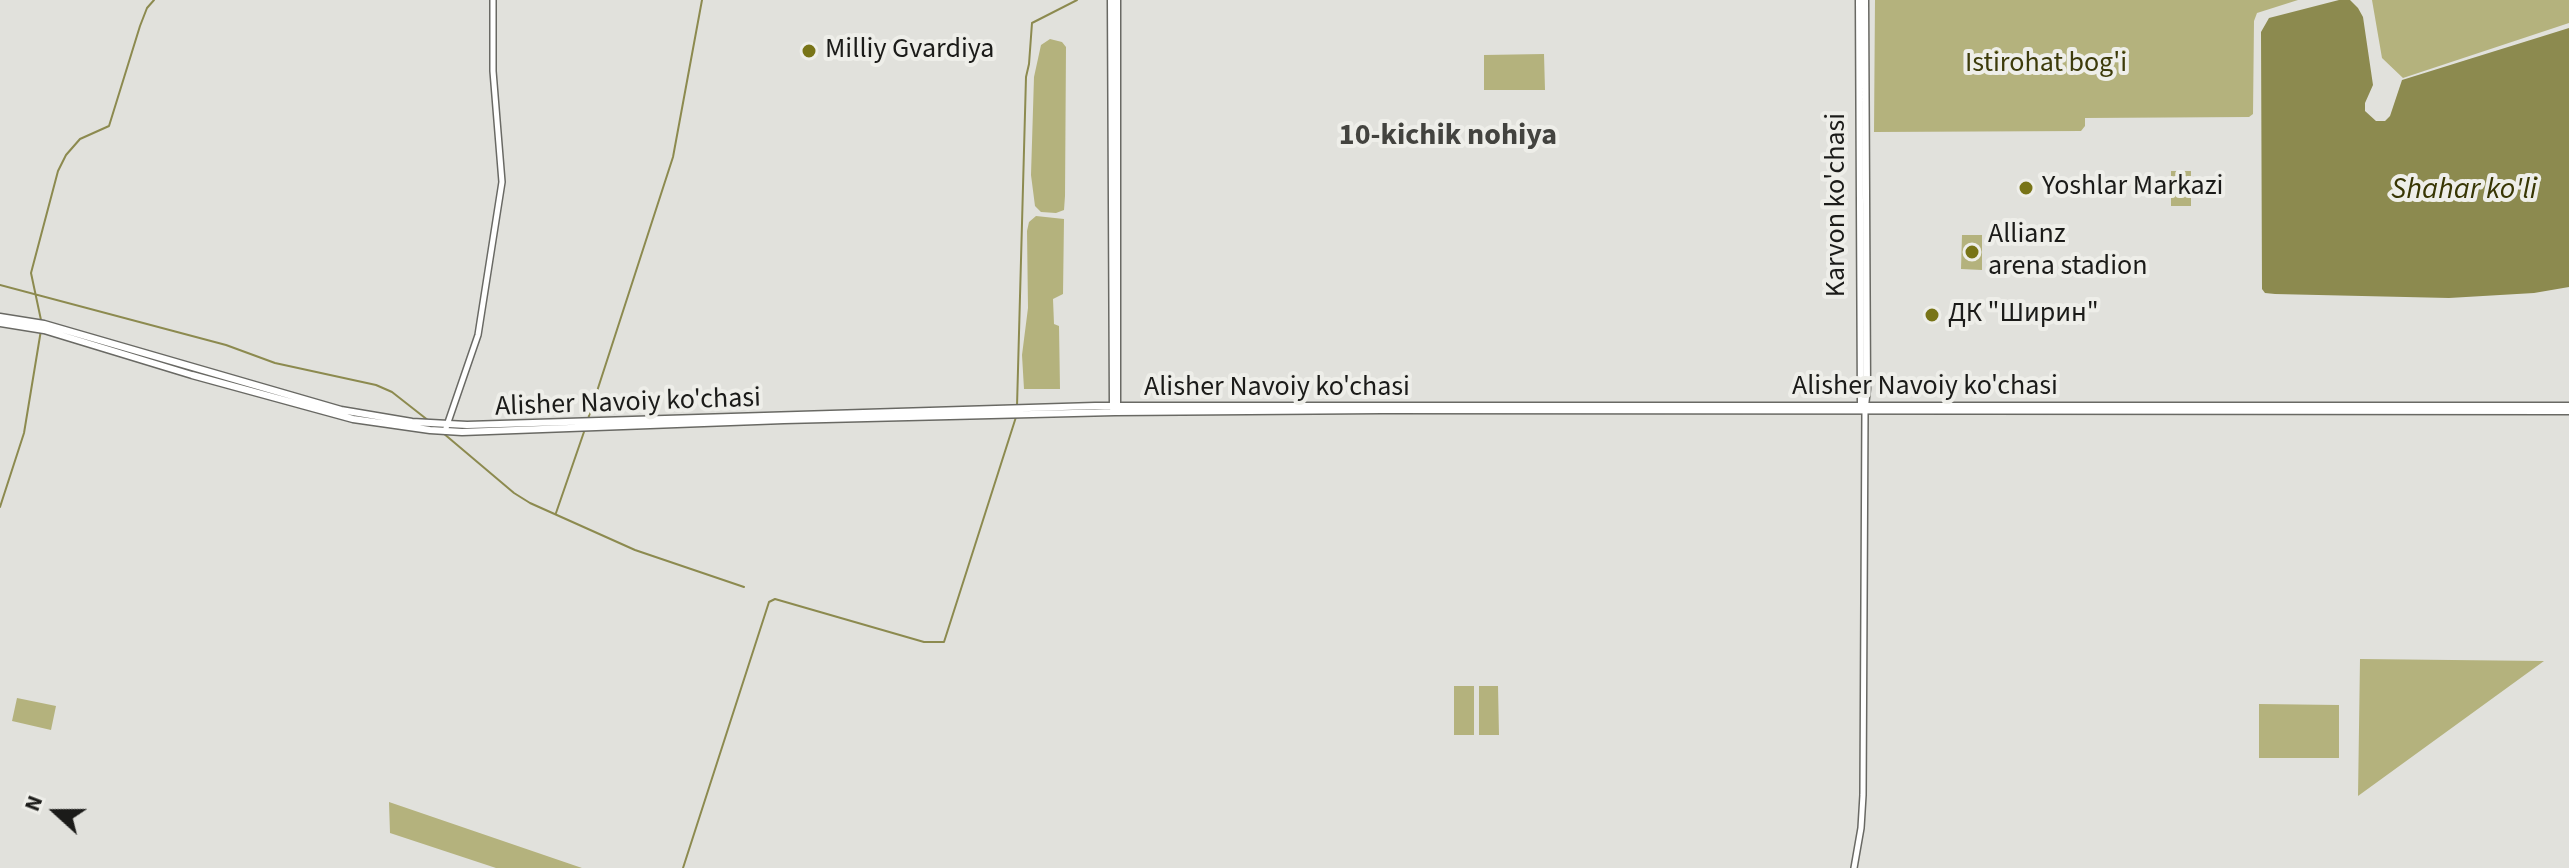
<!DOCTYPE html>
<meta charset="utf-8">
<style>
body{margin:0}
#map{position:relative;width:2569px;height:868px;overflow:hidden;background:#e1e1dc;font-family:"Source Sans 3",sans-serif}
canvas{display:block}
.north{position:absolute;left:16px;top:772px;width:80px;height:80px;-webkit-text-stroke:6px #eeeee9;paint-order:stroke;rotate:291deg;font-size:22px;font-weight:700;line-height:32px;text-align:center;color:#1b1b19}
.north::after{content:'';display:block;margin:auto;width:28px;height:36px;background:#1b1b19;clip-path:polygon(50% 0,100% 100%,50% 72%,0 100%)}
</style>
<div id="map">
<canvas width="2569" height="868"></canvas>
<div class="north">N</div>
</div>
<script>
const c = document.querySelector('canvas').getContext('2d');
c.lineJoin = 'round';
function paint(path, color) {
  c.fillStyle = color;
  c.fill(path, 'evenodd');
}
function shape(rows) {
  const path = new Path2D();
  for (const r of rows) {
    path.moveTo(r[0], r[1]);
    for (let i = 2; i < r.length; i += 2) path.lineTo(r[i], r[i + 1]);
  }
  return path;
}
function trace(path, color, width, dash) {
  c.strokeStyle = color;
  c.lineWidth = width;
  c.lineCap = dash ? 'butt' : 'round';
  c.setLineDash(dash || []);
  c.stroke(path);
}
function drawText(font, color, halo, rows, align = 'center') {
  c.font = font + ' "Source Sans 3",sans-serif';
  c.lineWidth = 8;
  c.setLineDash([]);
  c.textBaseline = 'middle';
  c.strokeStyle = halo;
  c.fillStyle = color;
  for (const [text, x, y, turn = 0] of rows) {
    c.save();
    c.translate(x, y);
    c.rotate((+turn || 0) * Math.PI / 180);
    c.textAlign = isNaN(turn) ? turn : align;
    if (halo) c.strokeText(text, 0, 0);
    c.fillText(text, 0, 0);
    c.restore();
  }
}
const green = shape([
 [1875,0,2298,0,2257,13,2254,21,2253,114,2249,117,2085,118,2085,126,2081,131,1874,132],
 [2372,0,2569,0,2569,23,2403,78,2382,58],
 [1050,39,1062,42,1066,47,1065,196,1064,210,1056,213,1041,212,1035,206,1031,175,1034,77,1041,45],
 [1544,54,1545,90,1484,90,1484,55],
 [2171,171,2191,171,2191,206,2171,206],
 [1036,216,1064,219,1063,294,1053,299,1054,324,1059,326,1060,389,1024,389,1022,355,1028,308,1027,231,1029,222],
 [1962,235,1982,235,1982,270,1961,269],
 [2360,659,2544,661,2358,796],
 [1454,686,1474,686,1474,735,1454,735],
 [1479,686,1498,686,1499,735,1479,735],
 [17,698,56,706,51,730,12,721],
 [2259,704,2339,705,2339,758,2259,758],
 [389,802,582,868,496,868,390,833]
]);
const water = shape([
 [2339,0,2350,0,2358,8,2363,17,2373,85,2365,103,2365,111,2376,121,2385,121,2390,116,2402,80,2569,28,2569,287,2534,293,2449,298,2275,294,2265,293,2262,289,2261,32,2269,18]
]);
const stream = shape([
 [0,285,226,345,275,363,376,385,392,392,429,421],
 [41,320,31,273,58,171,66,155,80,139,109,126,140,26,147,8,154,0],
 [1017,406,1026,77,1029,64,1032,23,1077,0],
 [588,419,673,157,702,0],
 [443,433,514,493,530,503,635,550,744,587],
 [0,507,24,433,41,330],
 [556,513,585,429],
 [683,868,769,602,775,599,924,642,944,642,1016,417]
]);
const tertiary = shape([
 [445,431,478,335,502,182,493,71,493,0],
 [1854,868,1861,828,1863,795,1865,410]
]);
const secondary = shape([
 [1111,0,1113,408],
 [1859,0,1861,408],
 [0,317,44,324,341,410,412,422,467,425,1095,406,2569,406],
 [0,323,44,330,192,375,353,419,430,430,462,432,784,420,1115,412,1382,410,2569,411],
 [1865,406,1867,389,1865,0],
 [1117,409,1117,0]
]);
const markers = [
 [809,51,8,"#787417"],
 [2026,188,8,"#787417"],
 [1972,252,8,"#787417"],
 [1932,315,8,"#787417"]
];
const poiNames = [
 ["Milliy Gvardiya",825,51],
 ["Yoshlar Markazi",2042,188],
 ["Allianz",1988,236],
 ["arena stadion",1988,268],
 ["ДК \"Ширин\"",1948,315]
];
const parkNames = [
 ["Istirohat bog'i",2046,65]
];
const streetNames = [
 ["Karvon ko'chasi",1838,205,-90],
 ["Alisher Navoiy ko'chasi",1925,388],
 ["Alisher Navoiy ko'chasi",1277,389],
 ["Alisher Navoiy ko'chasi",628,404,-2]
];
const neighbourhoodNames = [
 ["10-kichik nohiya",1448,137]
];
const waterNames = [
 ["Shahar ko'li",2464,191]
];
paint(green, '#b4b27d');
paint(water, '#8c8a4f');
trace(stream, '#8c8a4f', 2);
trace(tertiary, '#696964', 8);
trace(secondary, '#696964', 9);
trace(tertiary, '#fff', 5);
trace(secondary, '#fff', 6);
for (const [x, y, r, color] of markers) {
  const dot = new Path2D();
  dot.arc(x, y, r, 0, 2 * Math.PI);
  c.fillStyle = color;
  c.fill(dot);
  trace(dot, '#eeeee9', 3);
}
drawText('28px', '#1b1b19', '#eeeee9', poiNames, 'left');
drawText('28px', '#3d3b0a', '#eeeee9', parkNames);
drawText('28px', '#1b1b19', '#eeeee9', streetNames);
drawText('bold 30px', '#43433f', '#eeeee9', neighbourhoodNames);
drawText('italic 30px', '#383604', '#eeeee9', waterNames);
</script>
